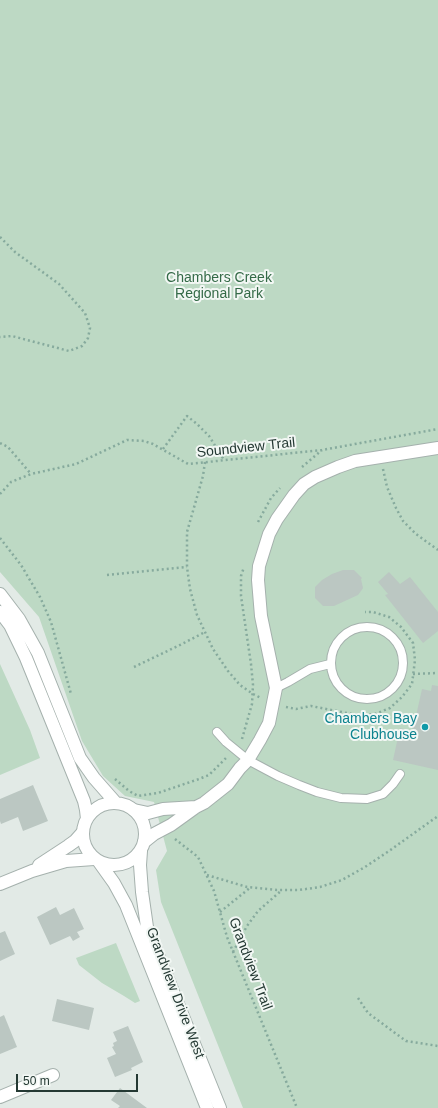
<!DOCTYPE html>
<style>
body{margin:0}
#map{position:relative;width:438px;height:1108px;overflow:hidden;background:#e2eae6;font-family:Arial,sans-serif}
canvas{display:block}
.scale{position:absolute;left:16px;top:1074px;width:122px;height:18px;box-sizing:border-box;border:2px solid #243933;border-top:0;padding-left:5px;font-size:12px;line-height:14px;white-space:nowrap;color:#243933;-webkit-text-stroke:3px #f2f7f4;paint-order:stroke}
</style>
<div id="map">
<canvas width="438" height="1108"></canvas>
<div class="scale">50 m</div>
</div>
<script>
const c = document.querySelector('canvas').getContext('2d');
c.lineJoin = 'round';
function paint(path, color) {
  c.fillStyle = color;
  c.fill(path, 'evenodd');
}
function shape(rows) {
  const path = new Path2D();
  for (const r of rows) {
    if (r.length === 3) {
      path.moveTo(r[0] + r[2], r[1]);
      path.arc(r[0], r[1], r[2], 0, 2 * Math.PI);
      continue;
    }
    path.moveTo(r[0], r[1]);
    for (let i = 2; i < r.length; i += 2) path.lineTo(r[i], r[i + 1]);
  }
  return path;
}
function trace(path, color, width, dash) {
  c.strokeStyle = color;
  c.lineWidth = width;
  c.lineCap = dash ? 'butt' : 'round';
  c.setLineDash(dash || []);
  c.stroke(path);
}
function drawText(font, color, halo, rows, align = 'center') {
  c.font = font + ' Arial,sans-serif';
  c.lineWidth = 4;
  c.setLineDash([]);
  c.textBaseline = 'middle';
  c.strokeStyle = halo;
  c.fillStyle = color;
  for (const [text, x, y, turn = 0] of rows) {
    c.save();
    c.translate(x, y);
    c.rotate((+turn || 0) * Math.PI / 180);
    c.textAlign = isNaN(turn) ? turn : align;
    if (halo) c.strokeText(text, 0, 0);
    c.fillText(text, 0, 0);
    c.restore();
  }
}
const green = shape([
 [0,0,438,0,438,1108,243,1108,161,902,156,870,167,851,154,802,125,796,103,776,82,741,39,617,0,572],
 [0,664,30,730,40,758,0,775],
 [116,943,140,1001,135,1003,124,996,102,983,79,965,76,958]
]);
const building = shape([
 [343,570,354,570,362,578,361,579,363,588,361,591,358,595,334,606,323,606,315,598,315,587,322,580,332,574],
 [389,572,400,584,410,577,438,612,438,631,423,643,385,595,388,594,378,582],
 [432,685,438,686,438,770,393,760,400,728,412,731,413,725,408,724,410,714,416,716,422,689,431,691],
 [33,785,48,821,23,831,18,817,1,824,0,821,0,799],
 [56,907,60,915,74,908,84,929,77,932,80,937,73,941,70,936,50,945,37,917],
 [5,931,15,954,0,961,0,933],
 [57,999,94,1008,89,1030,52,1021],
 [4,1015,17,1047,0,1054,0,1017],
 [128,1026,143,1062,131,1068,132,1070,115,1077,107,1058,116,1054,112,1047,114,1046,113,1043,117,1041,113,1032],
 [120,1088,147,1108,118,1108,120,1106,111,1100]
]);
const path = shape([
 [0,237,15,252,59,284,85,313,90,328,88,338,82,346,69,351,12,336,0,337],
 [0,443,8,447,31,474],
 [163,449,187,416,197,424,209,436,224,460],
 [205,462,203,476,187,532,187,567,190,589,197,615,213,649,228,671,240,685,253,694,261,698],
 [302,467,322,450],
 [383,469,387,487,396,508,403,521,416,534,438,550],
 [0,494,11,482,31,474,76,464,127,440,144,441,153,444,188,464,322,450,438,429],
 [258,522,271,498,280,488],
 [0,538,21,565,40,597,51,622,71,694],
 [107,575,187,567],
 [134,667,182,644,205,632],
 [413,674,438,673],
 [286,707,296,709,311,706,357,715,375,714,390,708,402,697,412,684,415,660,413,643,401,627,389,617,373,612,365,612],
 [242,739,252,704,253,685,251,664,241,596,241,576,244,567],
 [115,779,129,791,138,796,158,793,199,779,209,775,227,757],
 [175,839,198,857,214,891,227,937,297,1108],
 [207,875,247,887,277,890,299,890,320,887,342,880,365,867,389,851,438,816],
 [220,912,251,887],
 [233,952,247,926,258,911,282,890],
 [358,998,368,1013,406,1041,438,1046]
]);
const service = shape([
 [367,663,36],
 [276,688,288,682,310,669,330,664],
 [217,732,226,742,248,760,278,776,299,785,317,792,341,798,367,799,383,794,393,784,400,774]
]);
const minor = shape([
 [134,810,148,813,163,809,196,807],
 [144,842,154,834,171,825,196,807,204,803,228,784,240,768,248,760,260,740,269,723,276,688,261,616,258,580,259,566,269,534,277,519,294,495,304,484,315,477,338,467,355,461,438,448],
 [39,865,68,846,75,841,83,832],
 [0,884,32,871,66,861,94,859],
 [0,1097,53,1075]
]);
const tertiary = shape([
 [0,594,19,619,38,653,80,758,94,778,116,803],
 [0,612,10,625,26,658,84,801,86,810,87,819],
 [114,834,31],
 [141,851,140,865,142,892,147,927,220,1108],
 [99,862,114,883,126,905,207,1108]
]);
const markers = [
 [425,727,4,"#0f9aa8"]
];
const parkNames = [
 ["Chambers Creek",219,278],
 ["Regional Park",219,294]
];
const streetNames = [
 ["Soundview Trail",246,448,-6],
 ["Grandview Trail",250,964,69],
 ["Grandview Drive West",175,993,69]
];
const cultureNames = [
 ["Chambers Bay",417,719],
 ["Clubhouse",417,735]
];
paint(green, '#bdd9c4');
paint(building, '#bbc7c2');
trace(service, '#a5b1ad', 10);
trace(minor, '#a5b1ad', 14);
trace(tertiary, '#a5b1ad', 14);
trace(path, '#86aa9d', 2.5, [2, 3]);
trace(service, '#fff', 8);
trace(minor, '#fff', 12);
trace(tertiary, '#fff', 12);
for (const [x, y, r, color] of markers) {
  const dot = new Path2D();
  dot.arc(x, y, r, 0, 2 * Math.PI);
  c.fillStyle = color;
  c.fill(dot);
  trace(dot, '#f2f7f4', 1.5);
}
drawText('14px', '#346a47', '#f2f7f4', parkNames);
drawText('14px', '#243933', '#f2f7f4', streetNames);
drawText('14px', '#0d838f', '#f2f7f4', cultureNames, 'right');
</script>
